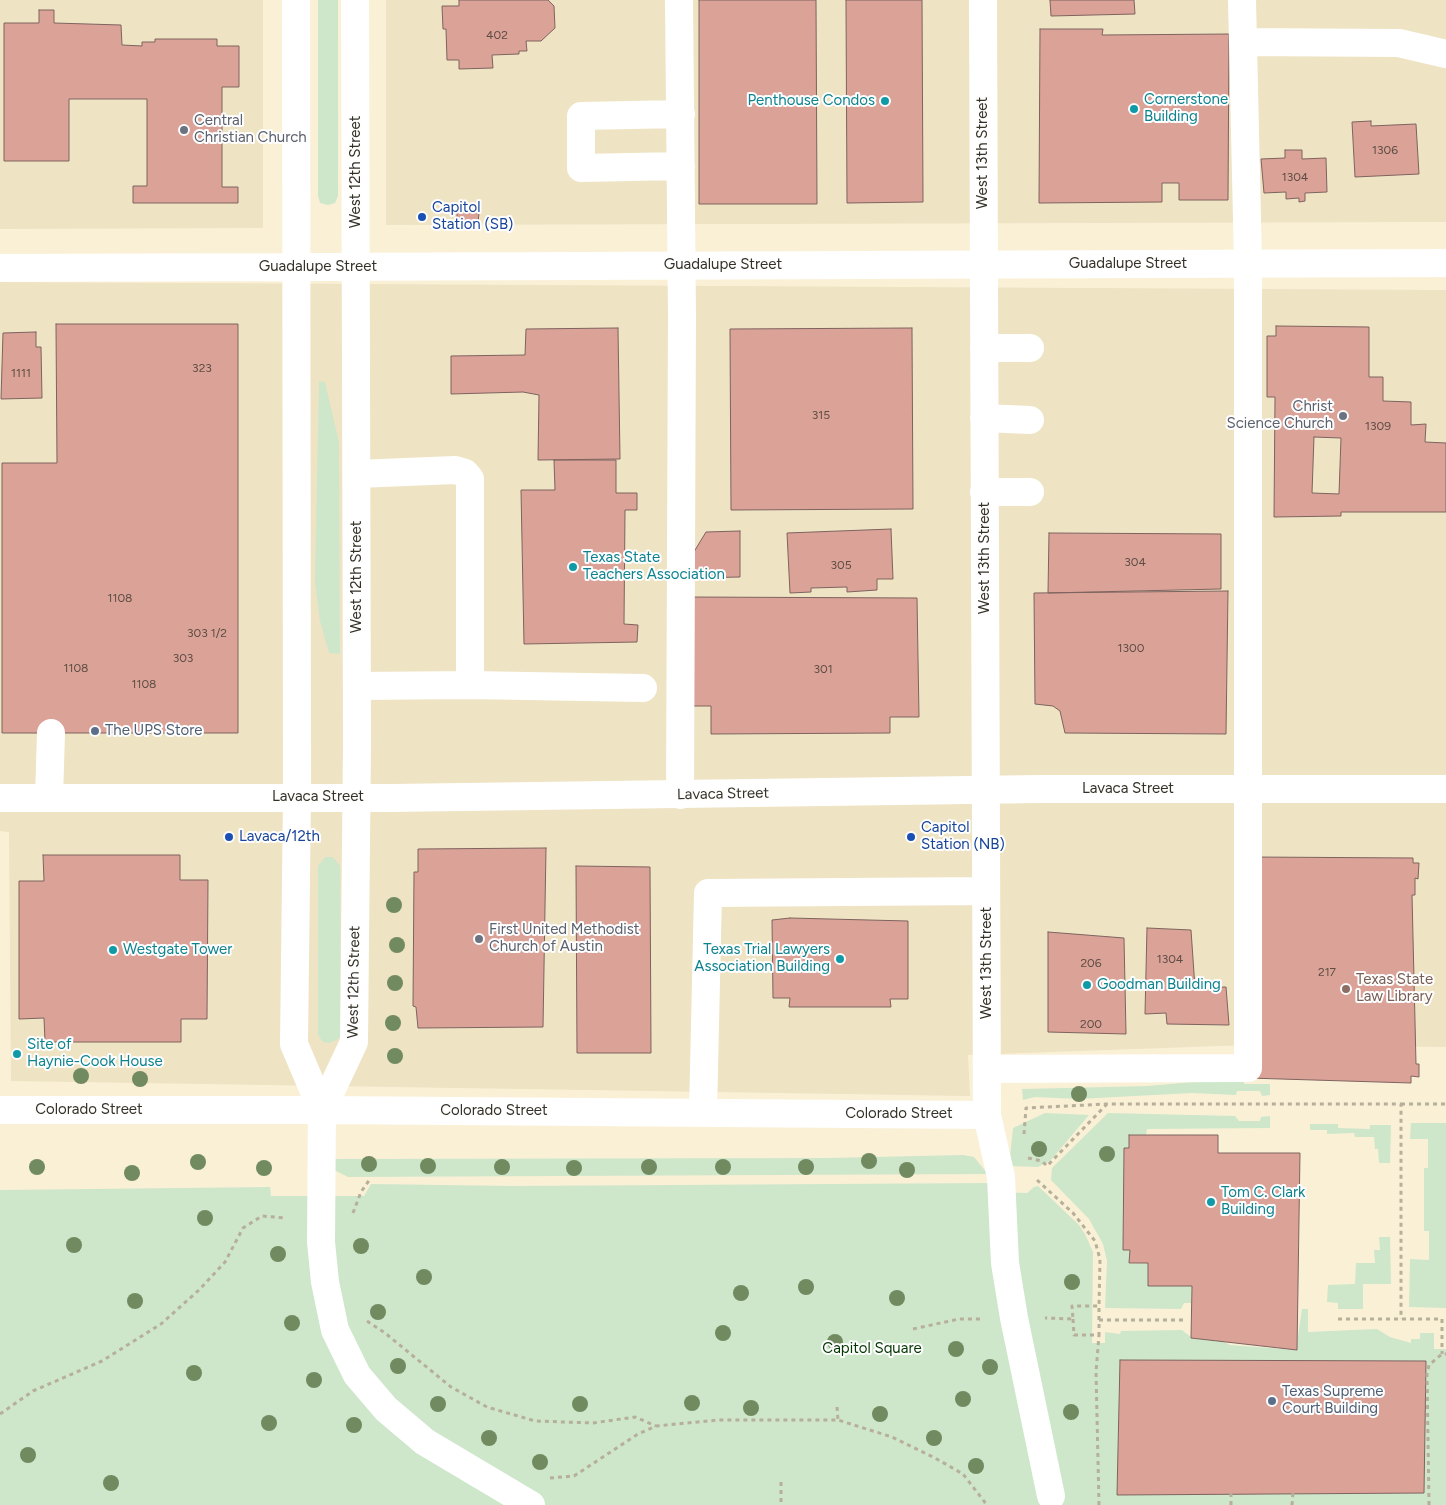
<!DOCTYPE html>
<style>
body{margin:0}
canvas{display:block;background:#f9f0d6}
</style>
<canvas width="1446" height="1505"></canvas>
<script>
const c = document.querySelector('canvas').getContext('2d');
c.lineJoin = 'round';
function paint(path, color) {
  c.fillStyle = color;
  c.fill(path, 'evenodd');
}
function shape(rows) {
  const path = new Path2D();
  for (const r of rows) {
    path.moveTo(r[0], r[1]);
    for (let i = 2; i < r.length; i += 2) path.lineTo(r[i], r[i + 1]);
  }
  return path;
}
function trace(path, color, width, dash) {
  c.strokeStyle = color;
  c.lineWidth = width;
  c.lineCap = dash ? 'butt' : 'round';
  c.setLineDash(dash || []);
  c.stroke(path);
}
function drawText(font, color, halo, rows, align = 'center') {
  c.font = font + ' Figtree,sans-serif';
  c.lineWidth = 4;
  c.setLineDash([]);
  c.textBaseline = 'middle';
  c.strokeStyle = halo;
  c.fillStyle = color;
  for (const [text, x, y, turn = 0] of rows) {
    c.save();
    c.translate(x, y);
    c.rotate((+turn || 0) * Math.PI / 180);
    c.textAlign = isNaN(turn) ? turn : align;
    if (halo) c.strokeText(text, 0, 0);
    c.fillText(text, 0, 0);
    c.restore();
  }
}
const built = shape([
 [0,0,263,0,263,228,0,229],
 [386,0,1446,0,1446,222,386,225],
 [0,282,1446,290,1446,1047,1247,1045,968,1055,970,1096,11,1081,9,832,0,831]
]);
const green = shape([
 [318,0,338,0,338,196,335,203,328,205,320,203,318,196],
 [319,381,325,382,339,443,340,654,329,653,320,621,315,582],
 [325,857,333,857,340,866,341,1035,337,1040,328,1043,323,1042,318,1035,318,866],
 [1227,1079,1244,1079,1244,1084,1270,1084,1270,1095,1262,1096,1260,1091,1237,1091,1236,1095,1192,1093,1078,1099,1035,1097,1023,1100,1022,1089,1148,1086],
 [1045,1113,1089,1115,1050,1161,1038,1167,1009,1166,1013,1128],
 [1108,1113,1235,1116,1239,1121,1260,1121,1261,1117,1270,1116,1270,1128,1147,1129,1146,1135,1129,1135,1129,1148,1124,1149,1124,1250,1130,1250,1129,1264,1148,1263,1148,1286,1192,1286,1191,1303,1184,1303,1181,1309,1105,1308,1107,1261,1103,1244,1089,1219,1051,1180,1052,1168],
 [1411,1123,1446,1123,1446,1308,1409,1307,1410,1259,1429,1260,1429,1231,1424,1231,1424,1168,1428,1168,1428,1139,1410,1139],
 [1310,1124,1338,1124,1338,1128,1370,1129,1370,1125,1391,1125,1390,1163,1379,1163,1378,1149,1375,1149,1374,1137,1355,1137,1354,1133,1327,1134,1327,1130,1310,1130],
 [963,1155,974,1157,988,1174,348,1177,334,1170,334,1159,828,1158],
 [992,1183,992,1192,1027,1193,1034,1187,1038,1186,1079,1225,1085,1234,1093,1252,1092,1343,1105,1343,1105,1332,1120,1334,1121,1331,1182,1330,1192,1338,1222,1341,1230,1345,1296,1350,1302,1309,1308,1309,1308,1332,1377,1329,1390,1337,1411,1343,1411,1339,1420,1339,1420,1333,1434,1333,1434,1349,1446,1349,1446,1505,0,1505,0,1190,270,1187,271,1196,364,1196,371,1184,512,1186],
 [1379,1237,1390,1237,1391,1284,1363,1284,1363,1309,1338,1309,1338,1303,1327,1302,1328,1285,1355,1284,1356,1263,1375,1263,1374,1250,1380,1250]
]);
const building = shape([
 [459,0,548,0,554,6,555,28,541,41,526,41,527,51,519,51,519,54,492,55,493,68,459,69,459,60,447,60,446,29,443,29,442,6,459,6,459,0],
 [699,0,816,0,817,204,699,204,699,0],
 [846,0,922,0,923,202,847,203,846,0],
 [1050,0,1134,0,1135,14,1051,16,1050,0],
 [39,10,54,10,54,23,121,25,122,45,142,46,142,42,155,42,155,39,217,39,217,46,239,46,239,87,222,87,222,187,238,187,238,203,133,203,133,186,147,186,147,99,69,99,69,161,4,161,4,23,39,23,39,10],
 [1040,29,1103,29,1102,35,1229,34,1228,200,1179,200,1179,183,1162,183,1162,202,1039,203,1040,29],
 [1371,121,1371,126,1416,124,1419,174,1355,177,1352,122,1371,121],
 [1285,150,1302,150,1302,159,1326,158,1327,192,1305,193,1305,201,1299,202,1299,198,1286,199,1286,192,1264,193,1261,159,1285,158,1285,150],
 [457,212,479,213,478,223,457,222,457,212],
 [56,324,238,324,238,733,2,733,2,463,57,463,56,324],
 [1276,326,1369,327,1369,377,1383,377,1383,401,1411,402,1411,425,1426,424,1425,442,1446,443,1446,512,1341,512,1341,516,1274,517,1275,397,1267,397,1267,336,1276,336,1276,326],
 [1314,437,1341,438,1339,494,1312,493,1314,437],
 [618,328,620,459,538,460,539,395,523,392,451,394,451,356,525,355,526,329,618,328],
 [912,328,913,509,731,510,730,329,912,328],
 [36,332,36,347,41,347,42,398,1,399,3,333,36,332],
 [554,460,616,460,616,493,637,493,637,510,625,510,624,624,638,625,637,642,524,644,521,490,555,490,554,460],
 [891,529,893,579,877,579,877,590,847,592,847,587,811,588,811,592,790,593,787,533,891,529],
 [740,531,740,577,691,578,689,560,706,532,740,531],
 [1049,533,1221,534,1221,589,1048,593,1049,533],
 [1228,591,1226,734,1065,733,1060,711,1053,706,1035,704,1034,593,1228,591],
 [685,597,917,598,919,717,890,717,890,733,711,734,711,706,685,706,685,597],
 [546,848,543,1027,418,1028,416,1007,413,1006,414,872,418,872,418,849,546,848],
 [43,855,180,855,180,880,208,880,207,1019,181,1019,181,1042,45,1042,44,1018,19,1019,19,881,44,881,43,855],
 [1251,857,1413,858,1413,863,1419,863,1418,879,1415,878,1415,895,1412,895,1416,1064,1419,1064,1419,1077,1411,1076,1411,1083,1248,1078,1251,857],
 [576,866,650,867,651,1053,577,1053,576,866],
 [790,918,908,921,908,999,890,999,891,1007,789,1007,790,998,773,998,772,920,790,918],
 [1147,928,1191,930,1195,988,1226,987,1229,1025,1167,1024,1166,1013,1145,1014,1147,928],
 [1048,932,1124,938,1126,1034,1048,1032,1048,932],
 [1129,1135,1218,1135,1218,1153,1300,1153,1297,1350,1191,1338,1192,1286,1148,1286,1148,1263,1129,1263,1130,1250,1123,1250,1124,1148,1129,1148,1129,1135],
 [1120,1360,1426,1361,1424,1493,1117,1495,1120,1360]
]);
const path = shape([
 [1401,1104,1446,1104],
 [1024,1134,1026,1108,1107,1104,1401,1104,1401,1319],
 [1028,1158,1042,1161,1047,1166,1107,1104],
 [1037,1180,1073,1213,1095,1241,1100,1259,1099,1306,1072,1306,1073,1319,1045,1318],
 [353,1213,361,1192,370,1179],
 [1073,1319,1074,1335,1099,1335,1099,1306],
 [1338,1319,1442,1319,1442,1354],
 [1099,1320,1185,1320],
 [367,1321,385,1333,451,1387,487,1407,535,1421,593,1423,635,1417,656,1426],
 [913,1329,959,1319,983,1319],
 [837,1407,838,1420],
 [0,1414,33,1391,102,1361,161,1324,199,1290,225,1262,243,1228,262,1216,286,1218],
 [550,1478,574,1476,638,1434,656,1426,718,1420,838,1420,892,1437,935,1458,963,1474,987,1505],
 [781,1482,781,1505],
 [1099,1505,1096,1372,1099,1335],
 [1231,1505,1231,1493],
 [1292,1505,1293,1492],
 [1429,1505,1427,1374,1429,1365,1442,1354,1446,1354]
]);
const minor = shape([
 [679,0,682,316,680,795],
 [983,0,987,1115,1001,1177,1005,1263,1014,1318,1051,1496],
 [1243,42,1399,43,1446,54],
 [681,114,581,116,581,168,681,166],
 [984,348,1030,348],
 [984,418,1030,420],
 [357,474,455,470,465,473,470,479,470,685,357,686],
 [984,492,1030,492],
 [470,685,643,688],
 [49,798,51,733],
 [987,1069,1248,1068,1248,263,1242,0],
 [703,1113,708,893,986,891],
 [531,1505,425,1442,386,1409,357,1375,335,1330,325,1282,321,1242,322,1110,987,1115]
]);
const major = shape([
 [296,0,297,796,294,1044,322,1110],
 [0,268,1446,263],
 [0,798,391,798,1041,789,1446,789],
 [0,1110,322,1110],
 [322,1110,354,1042,357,742,355,0]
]);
const trees = [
 [394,905],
 [397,945],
 [395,983],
 [393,1023],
 [395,1056],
 [81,1076],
 [140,1079],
 [1079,1094],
 [1039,1149],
 [1107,1154],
 [869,1161],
 [198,1162],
 [369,1164],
 [428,1166],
 [37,1167],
 [502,1167],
 [649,1167],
 [723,1167],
 [806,1167],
 [264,1168],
 [574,1168],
 [907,1170],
 [132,1173],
 [205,1218],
 [74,1245],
 [361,1246],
 [278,1254],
 [424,1277],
 [1072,1282],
 [806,1287],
 [741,1293],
 [897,1298],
 [135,1301],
 [378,1312],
 [292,1323],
 [723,1333],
 [835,1342],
 [956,1349],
 [398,1366],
 [990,1367],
 [194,1373],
 [314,1380],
 [963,1399],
 [692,1403],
 [438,1404],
 [580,1404],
 [751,1408],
 [1071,1412],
 [880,1414],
 [269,1423],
 [354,1425],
 [489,1438],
 [934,1438],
 [28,1455],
 [540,1462],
 [976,1466],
 [111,1483]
];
const markers = [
 [885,101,5,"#0f9aa8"],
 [1134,109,5,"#0f9aa8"],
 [184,130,5,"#6b7280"],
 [422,217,5,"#1a4fb4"],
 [1343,416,5,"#6b7280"],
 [573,567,5,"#0f9aa8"],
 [95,731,5,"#5c6f8a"],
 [229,837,5,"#1a4fb4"],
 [911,837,5,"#1a4fb4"],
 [479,939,5,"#6b7280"],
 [113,950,5,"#0f9aa8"],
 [840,959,5,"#0f9aa8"],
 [1087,985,5,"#0f9aa8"],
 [1346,989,5,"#8d6e63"],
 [17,1054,5,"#0f9aa8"],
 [1211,1202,5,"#0f9aa8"],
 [1272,1401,5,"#5c6f8a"]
];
const numberNames = [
 ["402",497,35],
 ["1306",1385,150],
 ["1304",1295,177],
 ["323",202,368],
 ["1111",21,373],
 ["315",821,415],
 ["1309",1378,426],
 ["304",1135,562],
 ["305",841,565],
 ["1108",120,598],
 ["303 1/2",207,633],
 ["1300",1131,648],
 ["303",183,658],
 ["1108",76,668],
 ["301",823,669],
 ["1108",144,684],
 ["1304",1170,959],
 ["206",1091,963],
 ["217",1327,972],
 ["200",1091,1024]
];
const cultureNames = [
 ["Cornerstone",1144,100],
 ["Building",1144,117],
 ["Penthouse Condos",875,101,"right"],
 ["Texas State",583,558],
 ["Teachers Association",583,575],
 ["Westgate Tower",123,950],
 ["Texas Trial Lawyers",830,950,"right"],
 ["Association Building",830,967,"right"],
 ["Goodman Building",1097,985],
 ["Site of",27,1045],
 ["Haynie-Cook House",27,1062],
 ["Tom C. Clark",1221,1193],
 ["Building",1221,1210]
];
const worshipNames = [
 ["Central",194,121],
 ["Christian Church",194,138],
 ["Christ",1333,407,"right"],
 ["Science Church",1333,424,"right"],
 ["First United Methodist",489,930],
 ["Church of Austin",489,947]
];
const streetNames = [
 ["West 13th Street",983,153,-90],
 ["West 12th Street",356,172,-90],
 ["Guadalupe Street",1128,264],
 ["Guadalupe Street",723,265],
 ["Guadalupe Street",318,267],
 ["West 13th Street",985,558,-90],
 ["West 12th Street",357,577,-90],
 ["Lavaca Street",1128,789],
 ["Lavaca Street",723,794,-1],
 ["Lavaca Street",318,797],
 ["West 13th Street",987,963,-90],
 ["West 12th Street",354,982,-89],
 ["Colorado Street",89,1110],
 ["Colorado Street",494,1111],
 ["Colorado Street",899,1114]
];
const transitNames = [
 ["Capitol",432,208],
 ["Station (SB)",432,225],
 ["Capitol",921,828],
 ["Station (NB)",921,845],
 ["Lavaca/12th",239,837]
];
const serviceNames = [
 ["The UPS Store",105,731],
 ["Texas Supreme",1282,1392],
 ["Court Building",1282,1409]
];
const educationNames = [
 ["Texas State",1356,980],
 ["Law Library",1356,997]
];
const parkNames = [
 ["Capitol Square",872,1349]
];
paint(built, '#eee3c3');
paint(green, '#cee7cb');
paint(building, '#dba298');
trace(building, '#7e645f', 1);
trace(path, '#b6af9a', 3, [4, 4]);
trace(minor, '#fff', 28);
trace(major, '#fff', 28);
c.fillStyle = '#718a60';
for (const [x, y] of trees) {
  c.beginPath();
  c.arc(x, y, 8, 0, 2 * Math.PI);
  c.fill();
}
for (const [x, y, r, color] of markers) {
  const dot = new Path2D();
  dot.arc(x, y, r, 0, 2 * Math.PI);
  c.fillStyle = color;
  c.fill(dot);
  trace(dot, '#fefefe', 2);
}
drawText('12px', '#5e4d43', null, numberNames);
drawText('15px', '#0d838f', '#fefefe', cultureNames, 'left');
drawText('15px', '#5b616d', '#fefefe', worshipNames, 'left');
drawText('15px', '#343127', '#fefefe', streetNames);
drawText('15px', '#164399', '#fefefe', transitNames, 'left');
drawText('15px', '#4e5e75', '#fefefe', serviceNames, 'left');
drawText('15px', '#785e54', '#fefefe', educationNames, 'left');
drawText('15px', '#023700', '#fefefe', parkNames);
</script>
